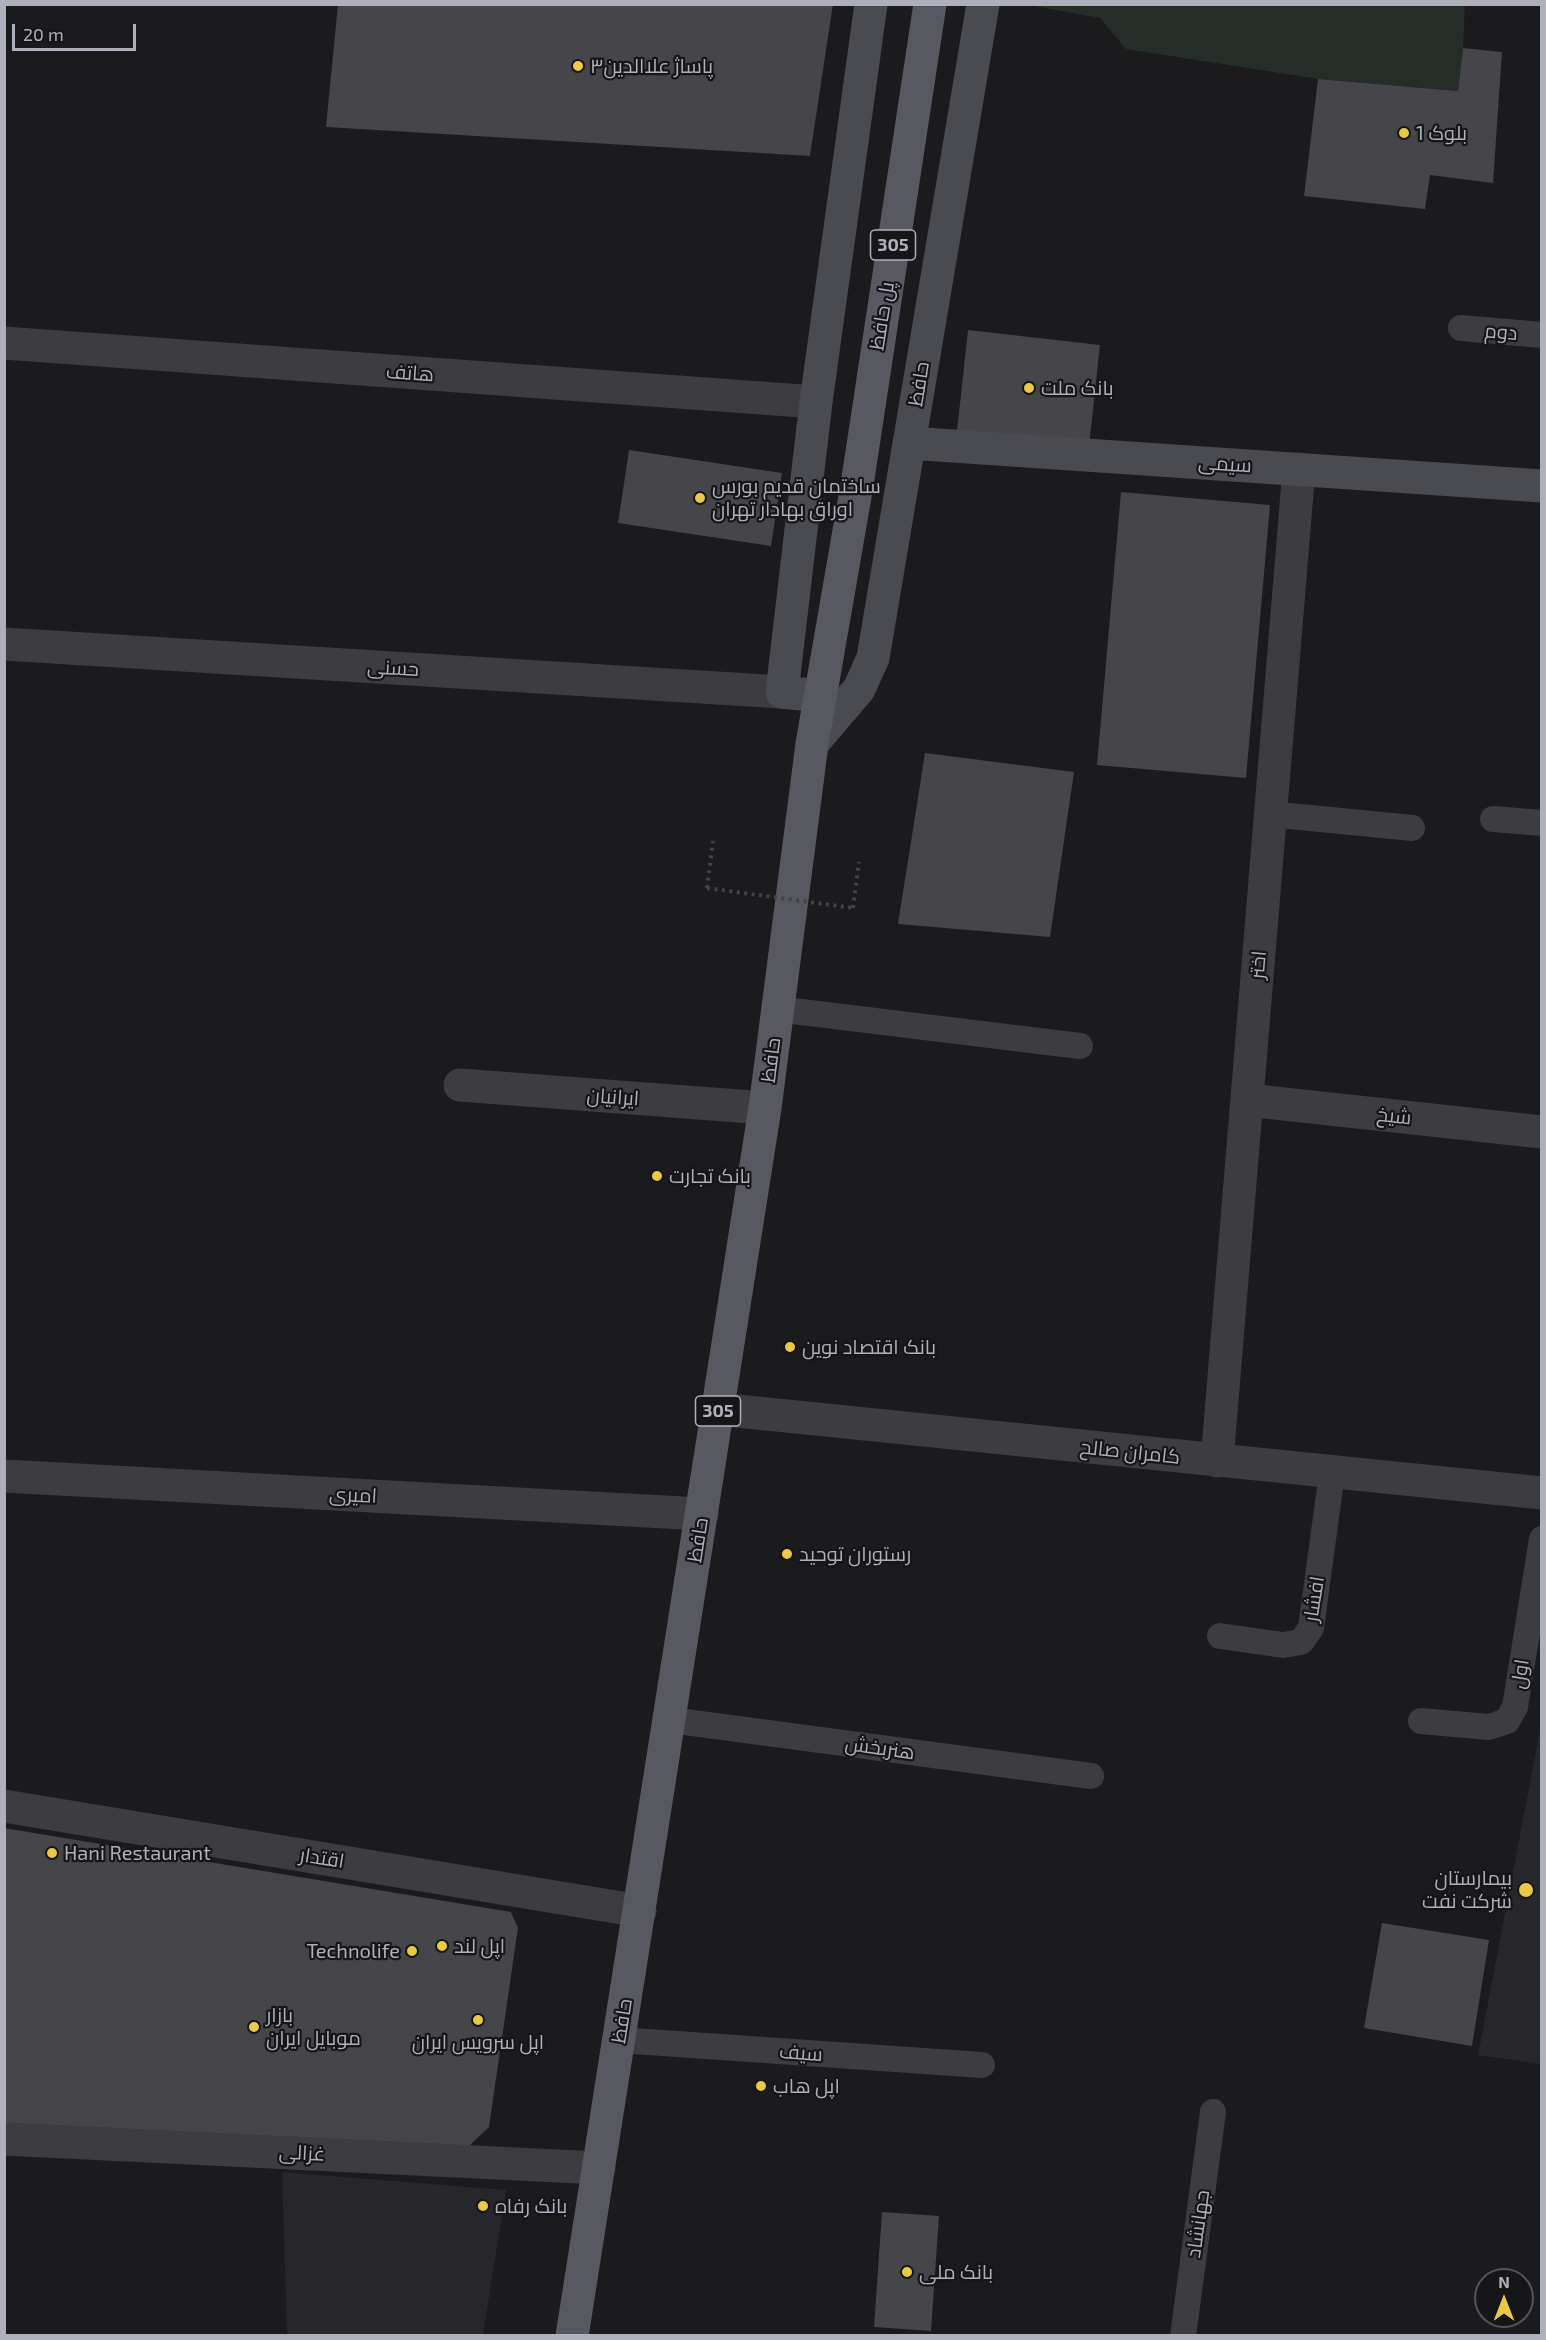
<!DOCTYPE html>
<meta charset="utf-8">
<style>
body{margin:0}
#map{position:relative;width:1546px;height:2340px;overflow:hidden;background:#1b1a1d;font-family:"Exo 2",sans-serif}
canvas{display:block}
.frame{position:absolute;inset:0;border:6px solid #aeb0bb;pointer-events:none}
.north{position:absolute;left:1474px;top:2268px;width:60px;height:60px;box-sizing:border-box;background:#161518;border:2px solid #535359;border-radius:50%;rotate:0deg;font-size:16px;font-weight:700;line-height:24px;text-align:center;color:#aeb0bb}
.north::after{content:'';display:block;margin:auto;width:21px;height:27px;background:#e9c946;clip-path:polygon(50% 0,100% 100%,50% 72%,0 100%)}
.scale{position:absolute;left:12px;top:24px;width:124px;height:27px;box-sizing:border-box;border:3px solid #aeb0bb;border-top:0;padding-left:8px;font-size:18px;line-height:21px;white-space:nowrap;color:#aeb0bb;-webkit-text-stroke:4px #161518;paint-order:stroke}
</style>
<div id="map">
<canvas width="1546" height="2340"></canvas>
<div class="frame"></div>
<div class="north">N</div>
<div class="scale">20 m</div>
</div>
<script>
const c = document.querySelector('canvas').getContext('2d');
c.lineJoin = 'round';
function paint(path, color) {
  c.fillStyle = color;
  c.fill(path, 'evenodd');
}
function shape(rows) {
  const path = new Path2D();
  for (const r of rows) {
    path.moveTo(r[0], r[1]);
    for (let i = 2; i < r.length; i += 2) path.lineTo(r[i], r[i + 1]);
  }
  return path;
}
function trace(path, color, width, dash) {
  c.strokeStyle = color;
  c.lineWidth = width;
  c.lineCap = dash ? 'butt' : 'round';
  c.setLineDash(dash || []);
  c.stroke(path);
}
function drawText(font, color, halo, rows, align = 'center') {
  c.font = font + ' "Exo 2",Cairo,sans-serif';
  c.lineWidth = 4.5;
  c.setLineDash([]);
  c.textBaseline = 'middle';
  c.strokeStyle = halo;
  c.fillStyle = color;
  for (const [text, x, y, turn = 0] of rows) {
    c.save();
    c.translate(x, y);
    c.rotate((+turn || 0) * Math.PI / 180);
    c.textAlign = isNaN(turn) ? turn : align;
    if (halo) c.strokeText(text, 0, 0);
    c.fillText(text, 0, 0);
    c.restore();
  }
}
const built = shape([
 [1541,1725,1541,2064,1478,2055],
 [282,2172,506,2190,483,2335,287,2335]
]);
const green = shape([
 [1028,5,1465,5,1463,48,1458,91,1318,79,1126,49,1100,18]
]);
const building = shape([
 [338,4,833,4,810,156,326,127],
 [1463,48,1502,52,1493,183,1430,175,1425,209,1304,196,1318,79,1458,91],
 [968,330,1100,345,1089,446,957,431],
 [629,450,782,473,771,546,618,523],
 [1121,492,1270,505,1246,778,1097,765],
 [925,753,1074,772,1050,937,898,924],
 [4,1828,511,1912,518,1928,489,2127,469,2146,4,2128],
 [1382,1923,1489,1940,1472,2046,1364,2028],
 [882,2212,939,2216,931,2331,874,2327]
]);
const path = shape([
 [707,888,713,841],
 [853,908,859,862]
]);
const lane = shape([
 [1461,328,1542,335],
 [1270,814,1412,828],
 [1493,819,1542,823],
 [777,1009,1080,1046],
 [1220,1636,1283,1645,1301,1642,1311,1628,1332,1473],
 [670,1720,1091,1776],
 [1421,1721,1489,1727,1507,1721,1515,1707,1542,1539],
 [619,2040,982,2065],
 [1183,2336,1213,2112]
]);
const street = shape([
 [4,343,816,402],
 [4,644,782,692],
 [460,1085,765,1108],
 [1247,1100,1542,1132],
 [718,1409,1542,1493],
 [1217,1461,1299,469],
 [4,1476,702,1514],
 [4,1806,640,1911],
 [4,2139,599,2168]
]);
const secondary = shape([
 [909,443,1542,486],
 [820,696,782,692,816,402,871,4],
 [812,744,859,689,873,658,983,4]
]);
const primary = shape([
 [572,2336,765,1108,812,744,857,485,930,4]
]);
const pathBridge = shape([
 [707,888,853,908]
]);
const markers = [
 [578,66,6,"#e9c946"],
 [1404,133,6,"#e9c946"],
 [1029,388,6,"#e9c946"],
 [700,498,6,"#e9c946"],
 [657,1176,6,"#e9c946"],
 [790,1347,6,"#e9c946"],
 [787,1554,6,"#e9c946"],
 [52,1853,6,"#e9c946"],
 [1526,1890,8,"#e9c946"],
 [442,1946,6,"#e9c946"],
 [412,1951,6,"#e9c946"],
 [478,2020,6,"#e9c946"],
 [254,2027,6,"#e9c946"],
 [761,2086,6,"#e9c946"],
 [483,2206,6,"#e9c946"],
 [907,2272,6,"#e9c946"]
];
const shields = [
 [893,245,45],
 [718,1411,45]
];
const shieldNames = [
 ["305",893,245],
 ["305",718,1411]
];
const poiNames = [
 ["پاساژ علاالدین۳",590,66],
 ["بلوک 1",1416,133],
 ["بانک ملت",1041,388],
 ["ساختمان قدیم بورس",712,486],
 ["اوراق بهادار تهران",712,509],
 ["بانک تجارت",669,1176],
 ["بانک اقتصاد نوین",802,1347],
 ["رستوران توحید",799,1554],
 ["Hani Restaurant",64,1853],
 ["بیمارستان",1512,1878,"right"],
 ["شرکت نفت",1512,1901,"right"],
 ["اپل لند",454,1946],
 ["Technolife",400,1951,"right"],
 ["بازار",266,2015],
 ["موبایل ایران",266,2038],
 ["اپل سرویس ایران",478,2042,"center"],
 ["اپل هاب",773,2086],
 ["بانک رفاه",495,2206],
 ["بانک ملی",919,2272]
];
const streetNames = [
 ["پل حافظ",882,316,-81],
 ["دوم",1501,332,5],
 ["هاتف",410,373,4],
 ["حافظ",919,384,-81],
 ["سیمی",1225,464,4],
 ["حسنی",393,668,3],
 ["اختر",1258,965,-85],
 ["حافظ",771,1060,-83],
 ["ایرانیان",613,1097,4],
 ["شیخ",1394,1116,6],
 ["کامران صالح",1130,1452,6],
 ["امیری",353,1495,3],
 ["حافظ",698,1540,-81],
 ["افشار",1314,1599,-81],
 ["اول",1520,1674,-81],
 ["هنربخش",880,1748,8],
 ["اقتدار",322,1858,9],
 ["حافظ",622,2021,-81],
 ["سیف",801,2053,4],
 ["غزالی",302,2153,3],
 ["جهانشاد",1198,2224,-82]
];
paint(built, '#27262a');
paint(green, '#242d27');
paint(building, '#45454a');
trace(path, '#424348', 4, [3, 4.5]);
trace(lane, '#3c3c41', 26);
trace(street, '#3c3c41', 33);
trace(secondary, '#4a4b51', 33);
trace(primary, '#585860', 33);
trace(pathBridge, '#424348', 4, [3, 4.5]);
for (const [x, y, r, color] of markers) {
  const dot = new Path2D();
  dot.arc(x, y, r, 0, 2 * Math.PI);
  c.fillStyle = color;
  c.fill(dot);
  trace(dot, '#161518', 2);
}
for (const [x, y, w] of shields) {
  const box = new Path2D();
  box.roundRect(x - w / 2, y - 15, w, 30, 4.5);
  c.fillStyle = '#161518';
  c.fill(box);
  trace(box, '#aeb0bb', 1.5);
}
drawText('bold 18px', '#aeb0bb', null, shieldNames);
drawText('20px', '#aeb0bb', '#161518', poiNames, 'left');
drawText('20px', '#aeb0bb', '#161518', streetNames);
</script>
